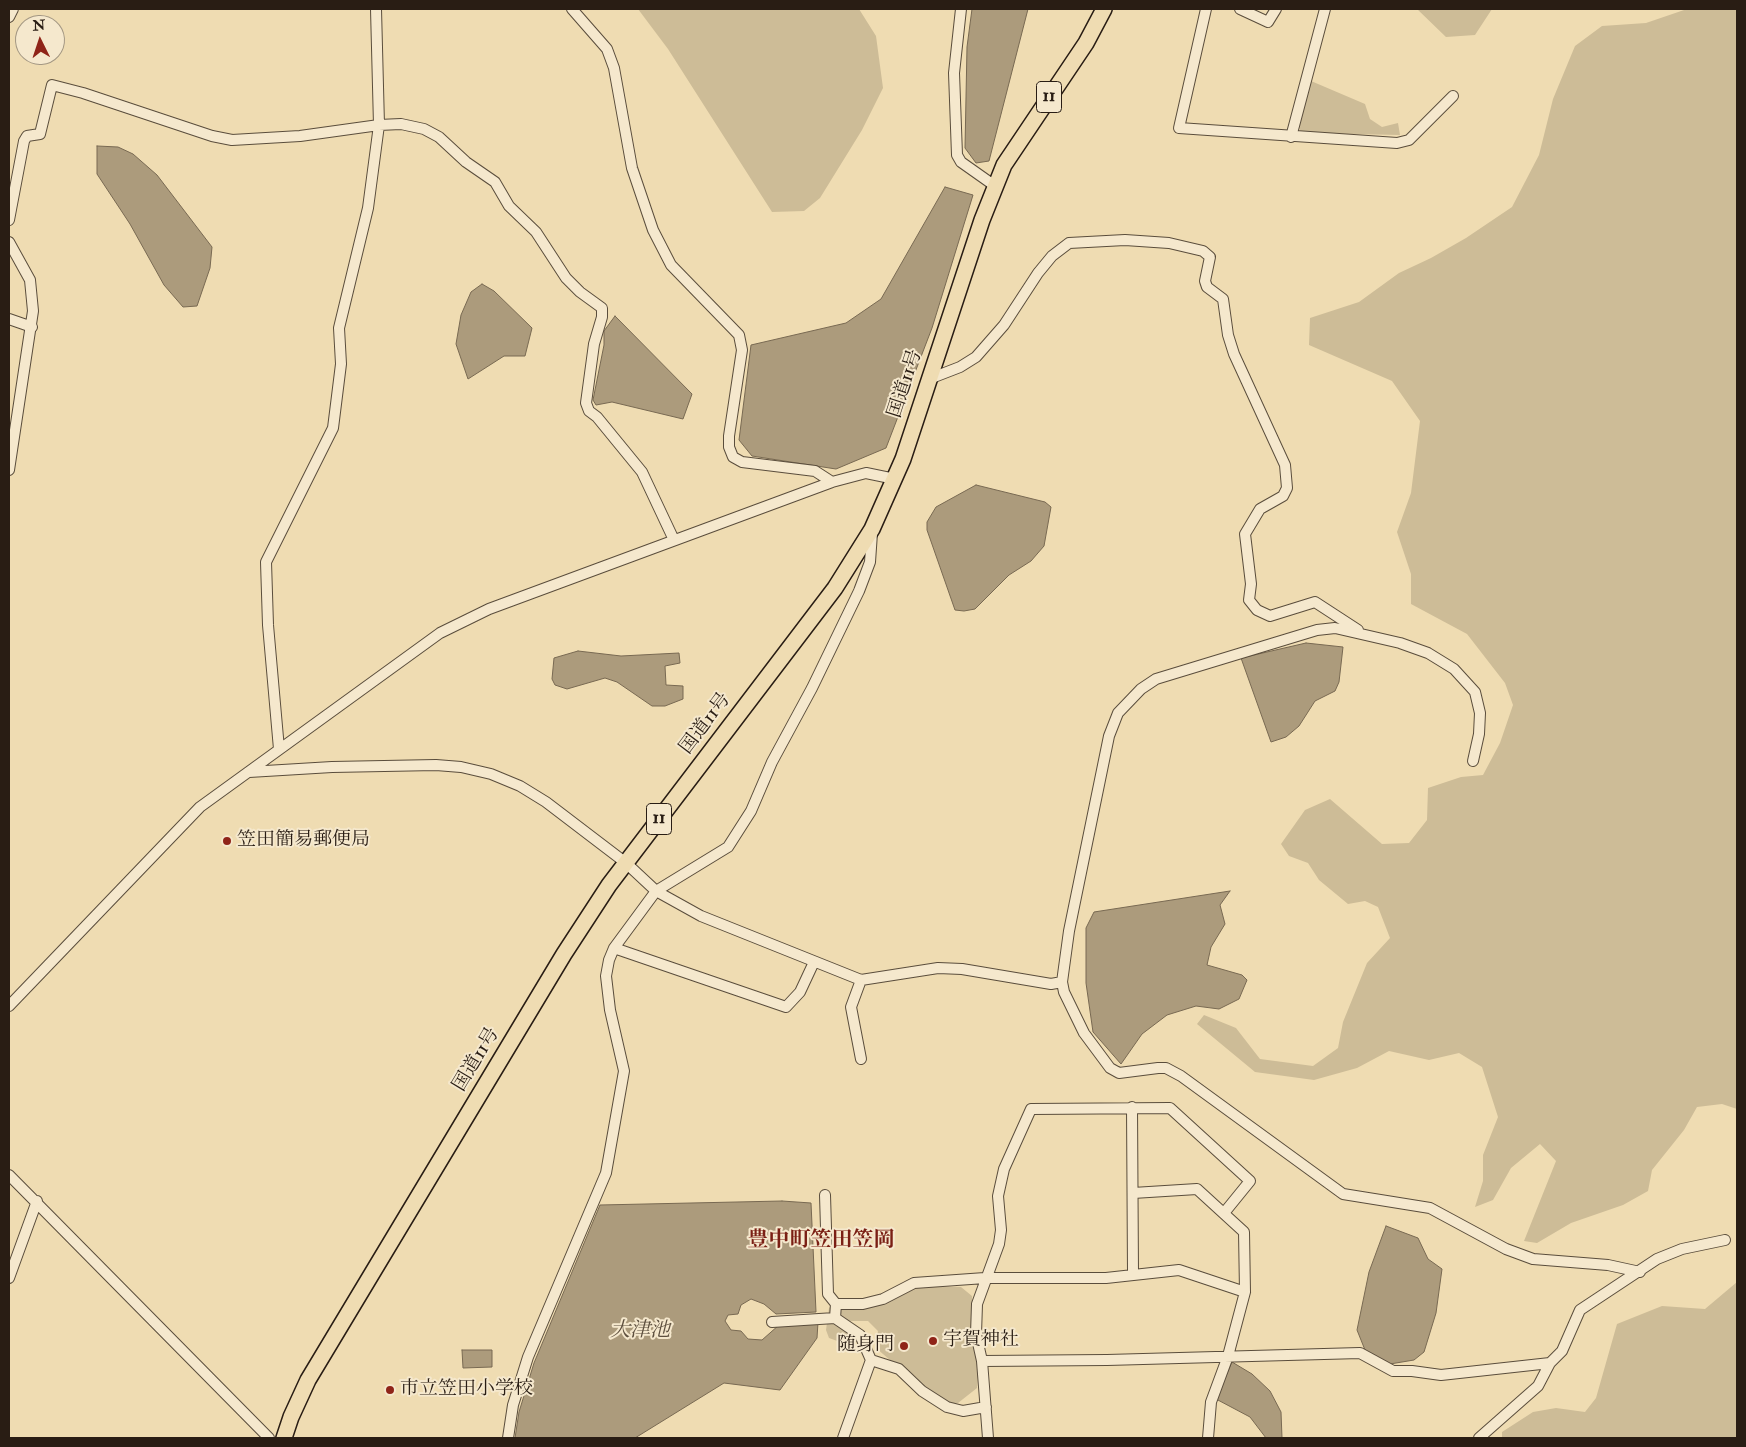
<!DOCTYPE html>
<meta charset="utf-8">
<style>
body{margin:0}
#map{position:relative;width:1746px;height:1447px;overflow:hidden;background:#efdcb2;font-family:"IM FELL Double Pica",serif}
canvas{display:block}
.frame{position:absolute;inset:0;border:10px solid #291d14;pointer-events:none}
.north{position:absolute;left:15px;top:15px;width:50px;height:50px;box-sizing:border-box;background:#f5e8cd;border:1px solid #a39783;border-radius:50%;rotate:356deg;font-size:14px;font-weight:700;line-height:20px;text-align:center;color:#291d14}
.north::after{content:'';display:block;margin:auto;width:18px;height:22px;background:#8f2418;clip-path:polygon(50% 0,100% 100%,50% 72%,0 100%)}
</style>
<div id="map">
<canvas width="1746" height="1447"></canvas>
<div class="frame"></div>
<div class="north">N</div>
</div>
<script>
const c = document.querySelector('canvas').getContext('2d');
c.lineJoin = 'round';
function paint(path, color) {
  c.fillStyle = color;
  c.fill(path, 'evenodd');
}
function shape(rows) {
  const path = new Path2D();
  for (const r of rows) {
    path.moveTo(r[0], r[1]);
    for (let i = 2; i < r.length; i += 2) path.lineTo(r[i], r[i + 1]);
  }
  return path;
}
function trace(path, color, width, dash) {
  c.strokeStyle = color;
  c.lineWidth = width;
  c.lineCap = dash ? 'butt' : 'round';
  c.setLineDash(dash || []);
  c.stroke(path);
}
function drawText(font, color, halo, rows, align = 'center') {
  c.font = font + ' "IM FELL Double Pica","Noto Serif JP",serif';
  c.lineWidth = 4;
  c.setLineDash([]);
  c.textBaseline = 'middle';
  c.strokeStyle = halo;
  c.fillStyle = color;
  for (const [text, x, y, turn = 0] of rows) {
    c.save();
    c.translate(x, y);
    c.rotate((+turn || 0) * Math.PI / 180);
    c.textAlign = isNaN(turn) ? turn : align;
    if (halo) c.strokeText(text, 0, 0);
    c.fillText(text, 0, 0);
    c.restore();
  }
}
const green = shape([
 [638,9,859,9,876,36,883,88,862,130,820,198,804,211,772,212,668,49],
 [1417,9,1492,9,1475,35,1446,37],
 [1687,9,1737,9,1737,1109,1722,1104,1697,1107,1684,1130,1652,1170,1648,1191,1623,1205,1571,1223,1537,1243,1524,1241,1556,1161,1540,1144,1511,1168,1493,1200,1475,1207,1483,1181,1483,1155,1498,1117,1482,1067,1459,1053,1429,1060,1389,1051,1357,1068,1314,1080,1255,1072,1197,1024,1204,1015,1236,1028,1260,1059,1313,1066,1338,1048,1343,1022,1367,963,1390,938,1378,907,1365,901,1348,904,1319,880,1308,863,1289,856,1281,844,1305,810,1330,799,1382,844,1409,843,1427,820,1428,788,1461,777,1483,775,1500,743,1513,705,1505,683,1467,634,1411,604,1411,574,1397,532,1411,493,1420,421,1392,381,1309,345,1310,318,1359,302,1399,273,1431,258,1466,238,1512,207,1539,155,1553,99,1575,46,1602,26,1646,23],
 [1311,81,1365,104,1370,119,1382,127,1398,123,1400,135,1301,133,1299,127],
 [1737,1282,1737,1438,1502,1438,1502,1432,1533,1412,1556,1408,1585,1412,1596,1398,1617,1324,1662,1306,1705,1309],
 [916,1286,961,1287,972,1296,972,1345,979,1363,977,1388,958,1403,934,1404,901,1379,890,1360,876,1348,878,1331,868,1321,849,1321,846,1323,849,1332,846,1339,840,1342,829,1338,826,1330,829,1308,837,1299,856,1301]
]);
const water = shape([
 [972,9,1028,9,989,161,976,163,965,148,967,47,972,9],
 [97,146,118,147,133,154,157,175,212,247,210,268,197,306,183,307,164,285,130,224,97,174,97,146],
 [945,187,973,195,932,328,886,448,836,469,752,456,739,440,751,345,846,323,881,299,945,187],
 [482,284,494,291,532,328,525,356,504,356,468,379,456,344,461,315,471,292,482,284],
 [615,316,692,394,683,419,612,402,596,405,593,400,604,345,604,331,615,316],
 [976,485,1045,502,1051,507,1044,546,1031,561,1009,575,975,609,964,611,955,610,927,530,927,522,936,507,976,485],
 [1306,643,1343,647,1339,682,1335,691,1315,701,1299,726,1286,737,1271,742,1241,658,1306,643],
 [578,651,621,656,679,653,680,663,665,666,666,685,683,686,683,699,665,706,652,706,617,682,605,678,567,689,555,685,552,679,554,658,578,651],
 [1230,891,1220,905,1225,924,1211,947,1207,965,1242,975,1247,980,1239,999,1219,1009,1196,1006,1167,1015,1142,1034,1121,1064,1093,1032,1086,983,1086,928,1094,912,1230,891],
 [782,1201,811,1203,816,1312,776,1314,764,1304,751,1299,741,1305,738,1314,728,1315,725,1321,731,1330,741,1331,748,1339,762,1340,779,1325,818,1322,817,1338,780,1390,724,1383,635,1438,515,1438,519,1412,534,1363,600,1205,782,1201],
 [1386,1226,1418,1238,1428,1259,1442,1269,1436,1313,1424,1352,1414,1360,1390,1364,1367,1355,1357,1330,1369,1272,1386,1226],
 [462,1350,492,1350,492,1367,463,1368,462,1350],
 [1232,1362,1252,1374,1270,1391,1281,1412,1282,1438,1266,1438,1250,1417,1216,1399,1232,1362]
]);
const minor = shape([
 [572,9,607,49,614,68,632,168,653,230,671,265,739,335,742,350,729,436,729,447,733,457,742,462,815,471,832,482],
 [961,9,954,73,957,155,961,162,995,186],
 [1206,9,1179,128,1397,143,1409,140,1453,96],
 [1240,9,1268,22,1276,9],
 [9,17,13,9],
 [1291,137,1325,9],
 [9,220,24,141,27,136,40,134,52,85,83,93,212,136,232,140,300,136,379,125,401,124,424,129,439,137,466,162,495,182,509,206,536,232,566,278,580,292,602,308,602,317,594,344,586,403,589,411,597,417,642,472,674,540],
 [9,242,30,280,33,311,9,470],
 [9,319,32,327],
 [929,379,960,367,976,357,1004,325,1038,273,1052,256,1069,243,1125,240,1169,243,1203,251,1210,257,1205,281,1207,287,1223,299,1228,335,1234,354,1285,465,1287,488,1283,496,1260,509,1245,534,1251,584,1249,600,1257,610,1270,616,1315,602,1358,630],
 [279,749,268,625,266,562,333,428,341,364,339,328,368,208,379,125,376,9],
 [1473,761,1479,734,1480,713,1475,692,1454,669,1428,653,1400,643,1335,628,1317,630,1156,679,1141,689,1118,713,1109,736,1069,931,1062,982,1064,992,1084,1033,1110,1068,1119,1073,1158,1068,1166,1068,1181,1076,1343,1194,1430,1208,1506,1249,1533,1259,1608,1265,1640,1272],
 [249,772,332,767,436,765,461,767,491,774,520,786,546,802,626,863,656,891,701,916,861,980,938,968,962,969,1051,984,1062,982],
 [614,948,786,1007,800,992,814,962],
 [861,980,851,1007,861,1059],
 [9,1006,200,807,440,633,489,609,832,482,866,473,895,479],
 [1132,1107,1133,1273],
 [9,1175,269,1438],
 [1133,1193,1197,1189,1244,1232,1245,1292,1228,1356,1211,1402,1208,1438],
 [825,1195,828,1294,836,1304,835,1318],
 [9,1278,37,1201],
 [836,1304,863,1304,883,1299,914,1283,985,1278,1106,1278,1179,1270,1245,1292],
 [772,1322,835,1318,860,1335,871,1360,843,1438],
 [871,1360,899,1369,922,1391,947,1407,963,1411,986,1407],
 [982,1361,1107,1360,1360,1353,1393,1371,1412,1371,1441,1375,1550,1363],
 [508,1438,513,1405,528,1357,606,1173,624,1071,610,1010,606,976,609,960,614,948,656,891,728,847,751,811,772,762,812,688,859,591,870,562,872,533],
 [988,1438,982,1361,976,1334,977,1304,999,1244,1001,1230,998,1196,1004,1169,1031,1109,1170,1108,1250,1181,1224,1213],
 [1479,1438,1538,1386,1550,1363,1562,1351,1580,1310,1657,1259,1682,1249,1725,1240]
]);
const highway = shape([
 [284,1438,291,1417,308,1380,564,954,609,885,835,588,872,529,903,459,982,220,1004,165,1086,43,1104,9]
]);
const markers = [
 [227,841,5,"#8f2418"],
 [933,1341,5,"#8f2418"],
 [904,1346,5,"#8f2418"],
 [390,1390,5,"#8f2418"]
];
const shields = [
 [1049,97,25],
 [659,819,25]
];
const shieldNames = [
 ["11",1049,97],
 ["11",659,819]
];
const streetNames = [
 ["国道11号",906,384,-72],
 ["国道11号",706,724,-53],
 ["国道11号",477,1060,-59]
];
const poiNames = [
 ["笠田簡易郵便局",237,841],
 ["宇賀神社",943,1341],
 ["随身門",894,1346,"right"],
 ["市立笠田小学校",400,1390]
];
const waterNames = [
 ["大津池",640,1332]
];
const quarterNames = [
 ["豊中町笠田笠岡",821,1241]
];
paint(green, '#cdbc97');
paint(water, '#ac9b7c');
trace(water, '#786952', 1);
trace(minor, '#5a4d3c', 12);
trace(highway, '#291d14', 18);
trace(minor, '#f5e8cd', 10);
trace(highway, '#efdcb2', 15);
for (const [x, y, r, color] of markers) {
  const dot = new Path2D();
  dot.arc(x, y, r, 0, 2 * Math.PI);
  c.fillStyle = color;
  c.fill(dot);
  trace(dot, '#f5e8cd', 2);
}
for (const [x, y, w] of shields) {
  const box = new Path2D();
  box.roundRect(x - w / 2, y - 15.5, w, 31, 4);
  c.fillStyle = '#f5e8cd';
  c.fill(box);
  trace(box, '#291d14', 1);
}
drawText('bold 18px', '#291d14', null, shieldNames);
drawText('19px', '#291d14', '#f5e8cd', streetNames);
drawText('19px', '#291d14', '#f5e8cd', poiNames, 'left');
drawText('italic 20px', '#5d4f3e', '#f5e8cd', waterNames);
drawText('bold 21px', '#7a1f14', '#f5e8cd', quarterNames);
</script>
